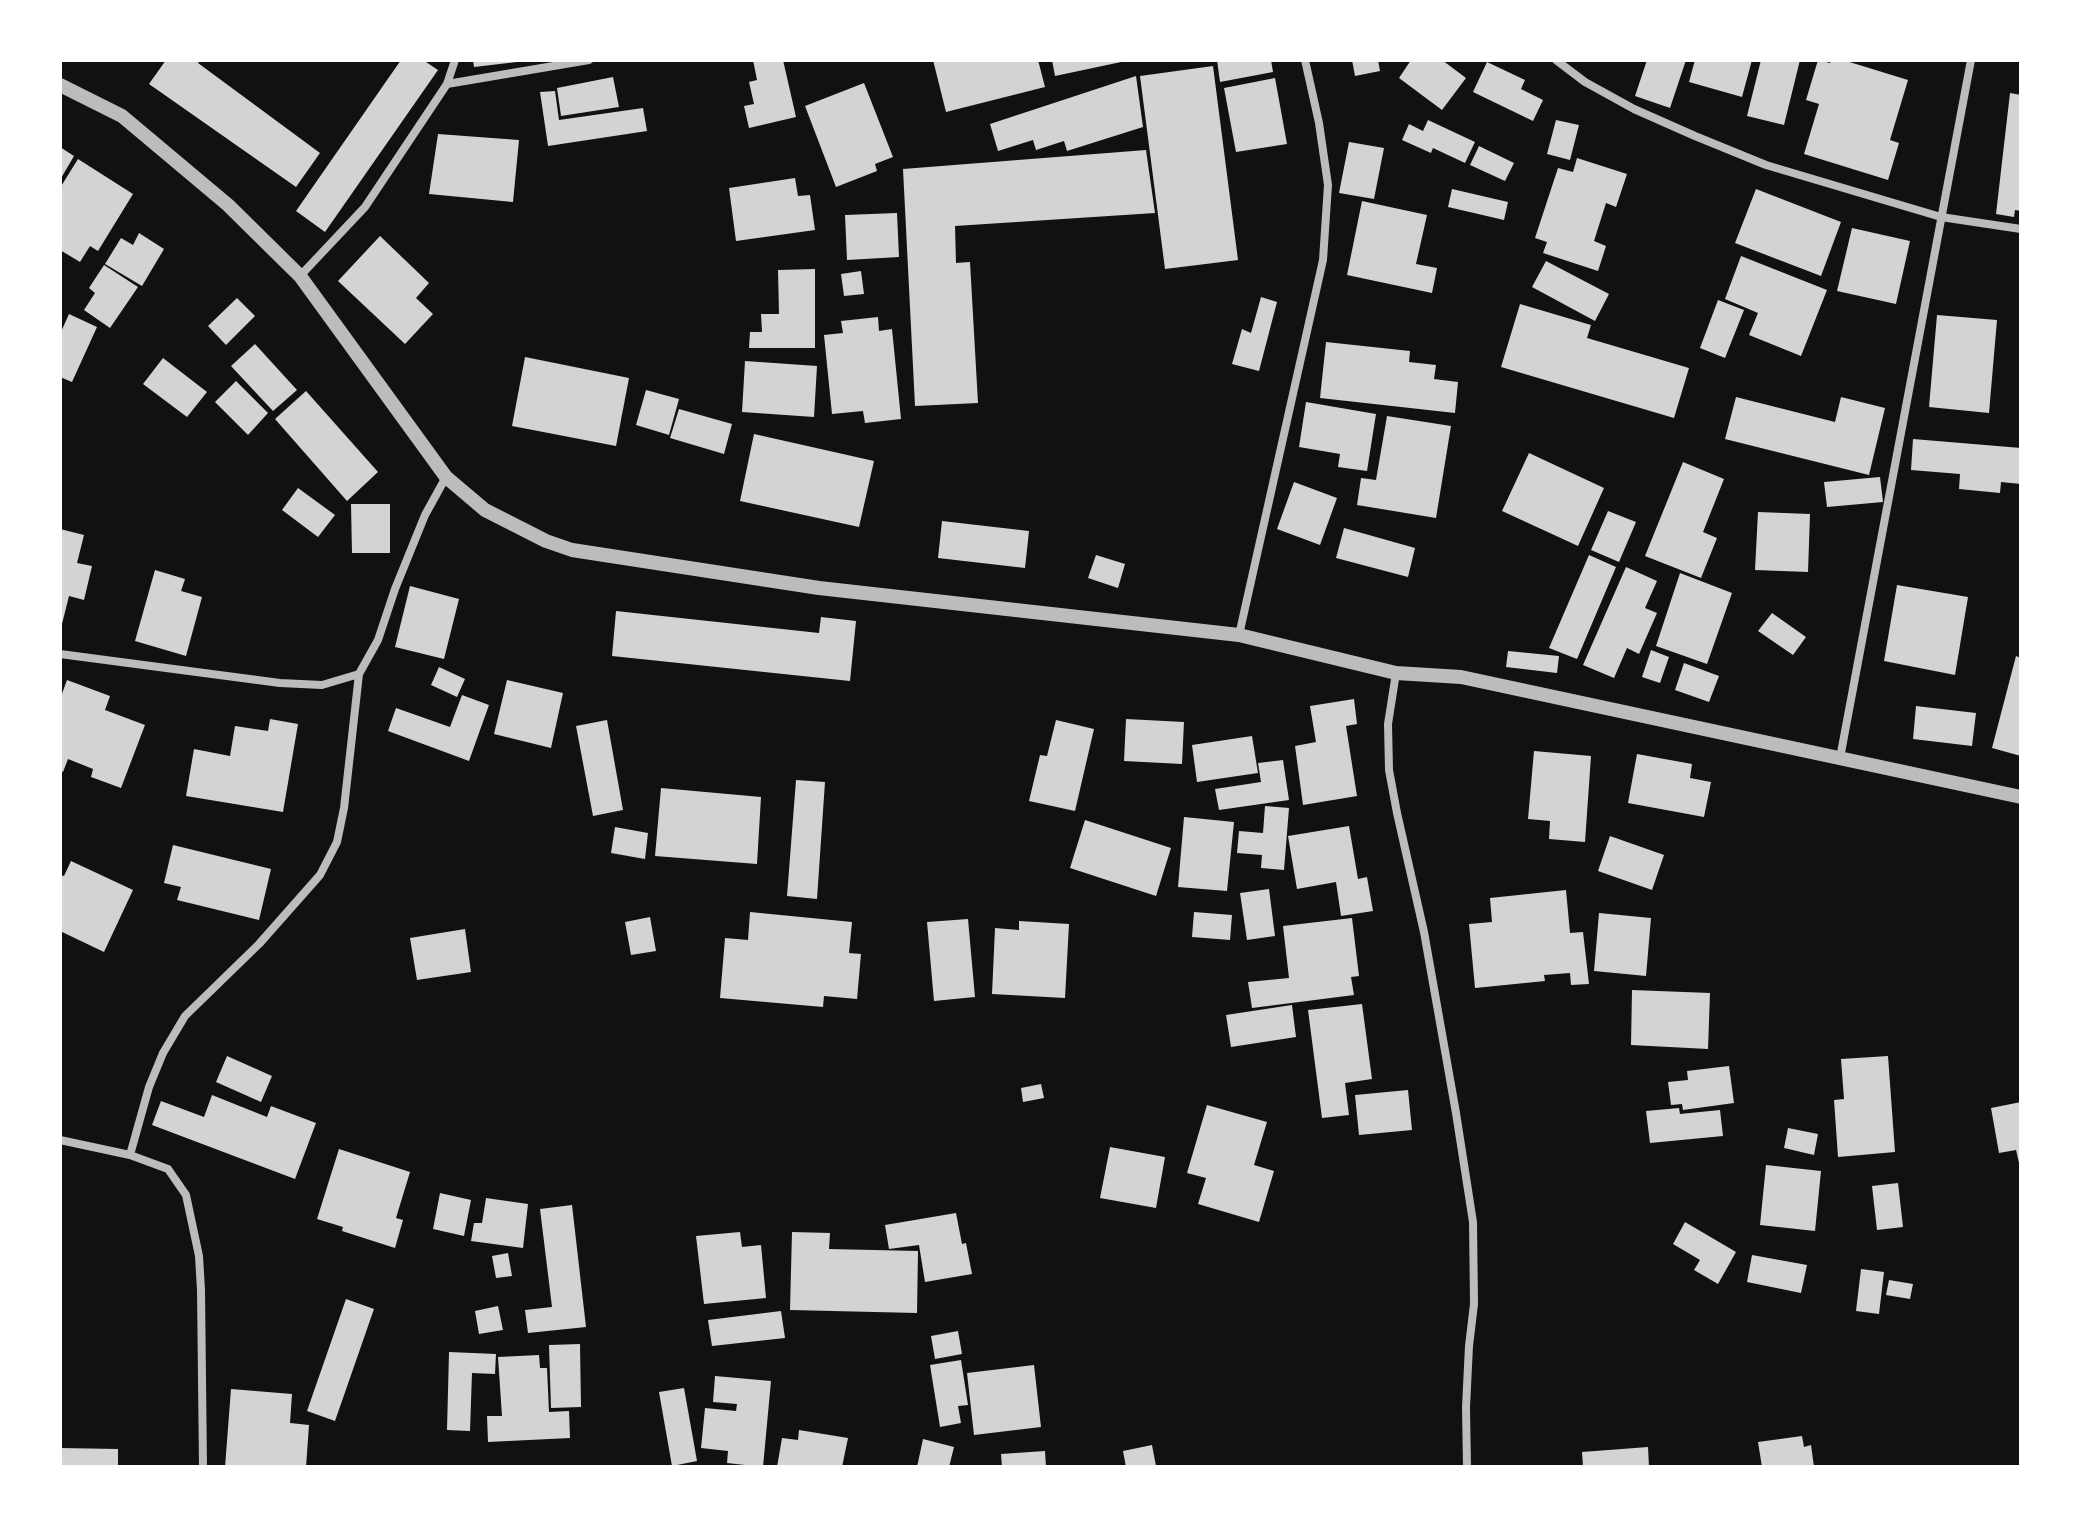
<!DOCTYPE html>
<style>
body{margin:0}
#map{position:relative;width:2081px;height:1527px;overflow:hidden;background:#111;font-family:"Space Grotesk",sans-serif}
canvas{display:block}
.frame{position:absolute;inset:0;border:62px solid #fff;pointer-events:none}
</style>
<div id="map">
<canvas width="2081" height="1527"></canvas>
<div class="frame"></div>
</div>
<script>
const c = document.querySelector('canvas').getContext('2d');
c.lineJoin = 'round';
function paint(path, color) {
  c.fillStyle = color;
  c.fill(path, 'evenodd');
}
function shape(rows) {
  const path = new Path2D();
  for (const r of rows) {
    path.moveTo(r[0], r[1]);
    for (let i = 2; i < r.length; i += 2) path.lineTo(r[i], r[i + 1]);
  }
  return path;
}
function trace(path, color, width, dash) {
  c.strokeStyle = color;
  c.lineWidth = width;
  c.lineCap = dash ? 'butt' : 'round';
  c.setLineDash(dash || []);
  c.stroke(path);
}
const building = shape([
 [166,60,200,60,198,63,320,153,296,187,149,84],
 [401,60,423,60,438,70,325,232,296,211],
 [473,60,517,60,517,62,474,67],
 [753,60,783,60,796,117,749,128,744,106,754,104,749,82,757,80],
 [933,60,1038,60,1045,87,946,112],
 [1052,60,1125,60,1126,61,1055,76],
 [1217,60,1271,60,1273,72,1220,82],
 [1352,60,1378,60,1380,71,1355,76],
 [1411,60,1442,60,1466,78,1442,110,1399,78],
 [1647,60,1686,60,1670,108,1635,96],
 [1695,60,1752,60,1742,97,1689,82],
 [1761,60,1800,60,1784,125,1747,116],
 [1818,60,1830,63,1831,60,1843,60,1908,80,1890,140,1899,143,1888,180,1804,154,1819,104,1806,100],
 [1487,62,1525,80,1521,89,1543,100,1533,121,1473,92],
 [1213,66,1238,260,1165,269,1140,76],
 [1136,76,1143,127,1067,151,1064,141,1036,150,1033,140,998,151,990,124],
 [613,77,619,107,561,116,557,88],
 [1275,78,1287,144,1236,152,1224,88],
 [864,83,893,157,875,164,877,171,836,187,805,106],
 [555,91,559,120,643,108,647,131,548,146,540,92],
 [2010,93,2021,95,2021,211,2015,210,2014,217,1996,214],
 [1428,120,1475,142,1465,163,1433,148,1431,153,1402,140,1409,124,1423,131],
 [1556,120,1579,125,1570,160,1547,154],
 [438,134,519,140,513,202,429,194],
 [1349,142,1384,148,1374,199,1339,193],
 [1479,146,1514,163,1505,181,1470,165],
 [60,147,74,156,60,180],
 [1146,150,1155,213,955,226,956,263,970,262,978,403,915,406,903,169],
 [1577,158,1627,174,1616,207,1606,203,1594,241,1606,246,1598,271,1543,253,1547,242,1535,238,1558,168,1573,172],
 [78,159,133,194,98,251,90,246,80,262,60,250,60,188],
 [795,178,798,196,810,195,815,230,736,241,729,188],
 [1452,189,1508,202,1504,220,1448,207],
 [1756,189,1841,222,1821,276,1735,243],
 [1362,201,1427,215,1416,264,1437,268,1432,293,1347,275],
 [897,213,899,257,847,260,845,215],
 [1852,228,1910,241,1896,304,1837,291],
 [139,233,164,249,142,286,105,264,121,238,133,245],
 [380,236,429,283,416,298,433,314,405,344,338,281],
 [1741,256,1827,290,1801,356,1749,335,1758,313,1725,299],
 [1546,261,1609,294,1595,321,1532,287],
 [104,265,138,287,110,328,84,310,95,293,89,288],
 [815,269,815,348,749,348,750,332,762,332,761,314,779,314,778,270],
 [861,271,864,294,844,296,841,274],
 [1261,297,1277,302,1259,371,1232,364,1242,329,1251,333],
 [237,298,255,316,226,345,208,326],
 [1718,300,1744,310,1725,358,1700,348],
 [1520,304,1591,325,1587,338,1689,368,1674,418,1501,367],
 [69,314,97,327,72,382,60,377,60,334],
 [1937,315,1997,320,1989,413,1929,407],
 [878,317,879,331,892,329,901,419,865,423,863,411,832,414,824,335,843,333,841,321],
 [1326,342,1410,351,1409,362,1436,365,1434,379,1458,382,1455,413,1320,398],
 [255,344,297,390,273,411,231,366],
 [525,357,629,378,616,446,512,426],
 [163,358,207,392,187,417,143,384],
 [745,361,817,366,814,417,742,412],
 [236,381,268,413,248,435,215,402],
 [646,390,679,399,669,435,636,425],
 [306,391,378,472,347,501,275,419],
 [1736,397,1835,422,1841,397,1885,408,1869,475,1725,439],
 [1306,402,1376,414,1367,471,1338,467,1340,454,1299,447],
 [679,409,732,424,724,454,670,438],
 [1387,416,1451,426,1436,518,1357,505,1361,478,1376,480],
 [754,434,874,461,859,527,740,501],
 [1913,439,2021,448,2021,484,2001,482,2000,493,1959,489,1960,474,1911,470],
 [1529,453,1604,488,1578,546,1502,511],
 [1683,462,1724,479,1703,532,1717,538,1701,578,1645,556],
 [1880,477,1883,502,1827,507,1824,482],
 [1294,482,1337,498,1320,545,1277,529],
 [298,488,335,515,318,537,282,510],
 [351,504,390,504,390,553,352,553],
 [1608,511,1636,522,1619,562,1591,550],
 [1758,512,1810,514,1808,572,1755,570],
 [942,521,1029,531,1025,568,938,558],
 [1344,528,1415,548,1408,577,1336,558],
 [60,529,84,535,77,563,92,566,84,600,69,596,61,628],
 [1096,555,1125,564,1118,588,1088,578],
 [1589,555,1616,567,1577,659,1549,648],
 [1626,567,1657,581,1645,608,1657,613,1639,654,1627,648,1614,678,1583,665],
 [155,570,185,579,181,591,202,597,186,656,135,641],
 [1680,573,1732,593,1707,664,1656,646],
 [1897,585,1968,597,1955,675,1884,661],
 [410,586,459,599,444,659,395,647],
 [616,611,819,633,821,617,856,621,850,681,612,656],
 [1772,613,1806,637,1793,655,1758,631],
 [1651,650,1669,657,1660,683,1642,677],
 [1508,651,1559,656,1557,673,1506,667],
 [2016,656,2021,658,2021,756,1992,748],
 [1684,663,1719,676,1709,702,1675,690],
 [439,667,465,679,457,697,431,685],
 [67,680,110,696,105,710,145,725,121,788,91,777,93,769,68,759,63,772,60,771,60,699],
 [507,680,563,693,551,748,494,734],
 [462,695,489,705,469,761,388,731,396,708,450,727],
 [1354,699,1357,724,1346,726,1357,796,1303,805,1295,746,1316,742,1310,706],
 [1916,706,1976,713,1972,746,1913,739],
 [270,719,298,724,283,812,186,796,194,749,230,756,235,726,268,731],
 [1126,719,1184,722,1182,764,1124,761],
 [607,720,623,810,593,816,576,726],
 [1056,720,1094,729,1075,811,1029,801,1040,755,1047,756],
 [1252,736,1258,773,1197,782,1192,745],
 [1534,751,1591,756,1585,842,1549,839,1550,821,1528,819],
 [1637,754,1692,764,1690,778,1711,782,1704,817,1628,803],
 [1283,760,1289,800,1219,810,1215,789,1261,782,1258,763],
 [796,780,825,782,817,899,787,896],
 [661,788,761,797,757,864,655,856],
 [1265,806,1289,808,1284,870,1261,868,1262,855,1237,853,1239,831,1263,833],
 [1184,817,1234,822,1227,891,1178,887],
 [1085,820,1171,848,1156,896,1070,868],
 [1349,826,1358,879,1367,877,1373,911,1341,916,1336,882,1297,889,1288,836],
 [615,827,648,833,645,859,611,853],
 [1610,836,1664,855,1652,890,1598,871],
 [173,845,271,869,259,920,177,900,181,887,164,883],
 [71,861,133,890,104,952,60,931,60,875,64,876],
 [1269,889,1275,936,1247,940,1240,893],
 [1566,890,1570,933,1583,932,1589,984,1571,985,1570,973,1544,975,1545,981,1475,988,1469,924,1492,922,1490,898],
 [750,912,852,922,849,953,861,954,857,999,824,996,823,1007,720,998,725,938,748,940],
 [1194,912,1232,915,1230,940,1192,937],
 [1599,913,1651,918,1646,976,1594,971],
 [650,917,656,951,631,955,625,922],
 [1352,918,1359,976,1351,977,1354,995,1252,1008,1248,982,1289,978,1283,926],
 [968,919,975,997,934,1001,927,922],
 [1019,921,1069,924,1065,998,992,994,995,928,1019,930],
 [465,929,471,972,417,980,410,938],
 [1632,990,1710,993,1708,1049,1631,1045],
 [1362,1004,1372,1079,1345,1083,1349,1115,1322,1118,1308,1010],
 [1292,1005,1296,1037,1231,1047,1226,1015],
 [227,1056,272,1076,261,1102,216,1082],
 [1888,1056,1895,1152,1838,1157,1834,1100,1844,1099,1841,1059],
 [1729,1066,1734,1103,1683,1110,1682,1104,1671,1105,1668,1082,1688,1080,1687,1071],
 [1041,1084,1044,1098,1023,1102,1021,1088],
 [1408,1090,1412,1130,1359,1135,1355,1095],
 [212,1095,267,1117,271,1106,316,1123,295,1179,152,1125,161,1101,204,1117],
 [2021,1102,2021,1166,2020,1167,2016,1150,1999,1153,1991,1108],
 [1207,1105,1267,1122,1254,1165,1274,1171,1259,1222,1198,1204,1206,1178,1187,1173],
 [1679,1108,1680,1114,1720,1110,1723,1136,1650,1143,1646,1111],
 [1788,1128,1818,1134,1814,1155,1784,1148],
 [1110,1147,1165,1157,1156,1208,1100,1198],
 [339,1149,410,1172,396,1218,403,1220,395,1248,342,1231,343,1227,317,1219],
 [1766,1165,1821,1171,1815,1231,1760,1225],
 [1898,1183,1903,1227,1877,1230,1872,1186],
 [440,1193,471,1200,464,1236,433,1229],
 [486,1198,528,1204,523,1248,471,1241,474,1223,482,1223],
 [572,1205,586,1327,528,1333,525,1310,552,1307,540,1209],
 [956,1213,962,1244,966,1243,972,1274,925,1282,919,1245,889,1249,885,1225],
 [1685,1222,1736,1252,1718,1284,1694,1270,1700,1260,1673,1244],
 [740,1232,742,1247,761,1245,766,1298,704,1304,696,1236],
 [792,1232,830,1233,829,1249,918,1251,917,1313,790,1310],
 [508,1253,512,1276,496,1278,492,1256],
 [1752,1255,1807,1265,1801,1293,1747,1282],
 [1861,1269,1884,1272,1879,1314,1856,1311],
 [1889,1280,1913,1284,1910,1299,1886,1295],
 [346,1299,374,1309,335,1421,307,1411],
 [498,1306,503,1330,479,1334,475,1311],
 [781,1311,785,1338,712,1346,708,1320],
 [958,1331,962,1354,935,1359,931,1336],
 [580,1344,581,1407,551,1408,549,1345],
 [449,1352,496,1354,495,1374,472,1373,470,1431,447,1430],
 [539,1355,540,1368,547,1368,549,1412,569,1411,570,1438,488,1442,487,1416,502,1416,498,1357],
 [961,1360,968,1405,958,1406,961,1423,940,1427,930,1365],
 [1034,1365,1041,1427,974,1435,967,1373],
 [715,1376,771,1381,763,1467,727,1463,728,1451,701,1448,705,1408,736,1411,737,1404,713,1402],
 [684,1388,697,1461,672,1466,659,1392],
 [231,1389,292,1394,290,1423,309,1425,306,1467,225,1467],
 [799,1430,848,1438,842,1467,777,1467,782,1438,798,1440],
 [1802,1436,1804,1447,1811,1445,1814,1467,1762,1467,1758,1442],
 [923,1439,954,1447,949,1467,917,1467],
 [1152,1445,1156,1466,1126,1467,1123,1451],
 [1648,1447,1649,1467,1583,1467,1582,1452],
 [60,1448,118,1449,118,1467,60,1467],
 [1045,1451,1046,1467,1002,1467,1001,1454]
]);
const minor = shape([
 [1556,60,1585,82,1634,109,1695,136,1766,165,1941,217,2021,229],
 [447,84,589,60],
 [300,276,365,207,447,84,455,60],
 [1239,635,1323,260,1328,185,1319,123,1305,60],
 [60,654,280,683,322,685,359,674,378,640,395,589,425,515,446,477],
 [1396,673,1388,724,1389,770,1397,813,1424,932,1456,1113,1473,1222,1474,1304,1469,1346,1466,1407,1467,1467],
 [1840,758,1971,60],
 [60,1140,130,1155,168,1169,186,1195,199,1256,201,1290,203,1467],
 [130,1155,149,1087,163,1053,185,1016,259,944,320,875,337,842,344,808,359,674]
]);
const tertiary = shape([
 [60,85,122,116,228,205,300,276,446,477,485,510,546,541,572,550,819,588,1239,635,1396,673,1461,677,2021,797]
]);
paint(building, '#d3d3d3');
trace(minor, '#bcbcbc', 8);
trace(tertiary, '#bcbcbc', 14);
</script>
